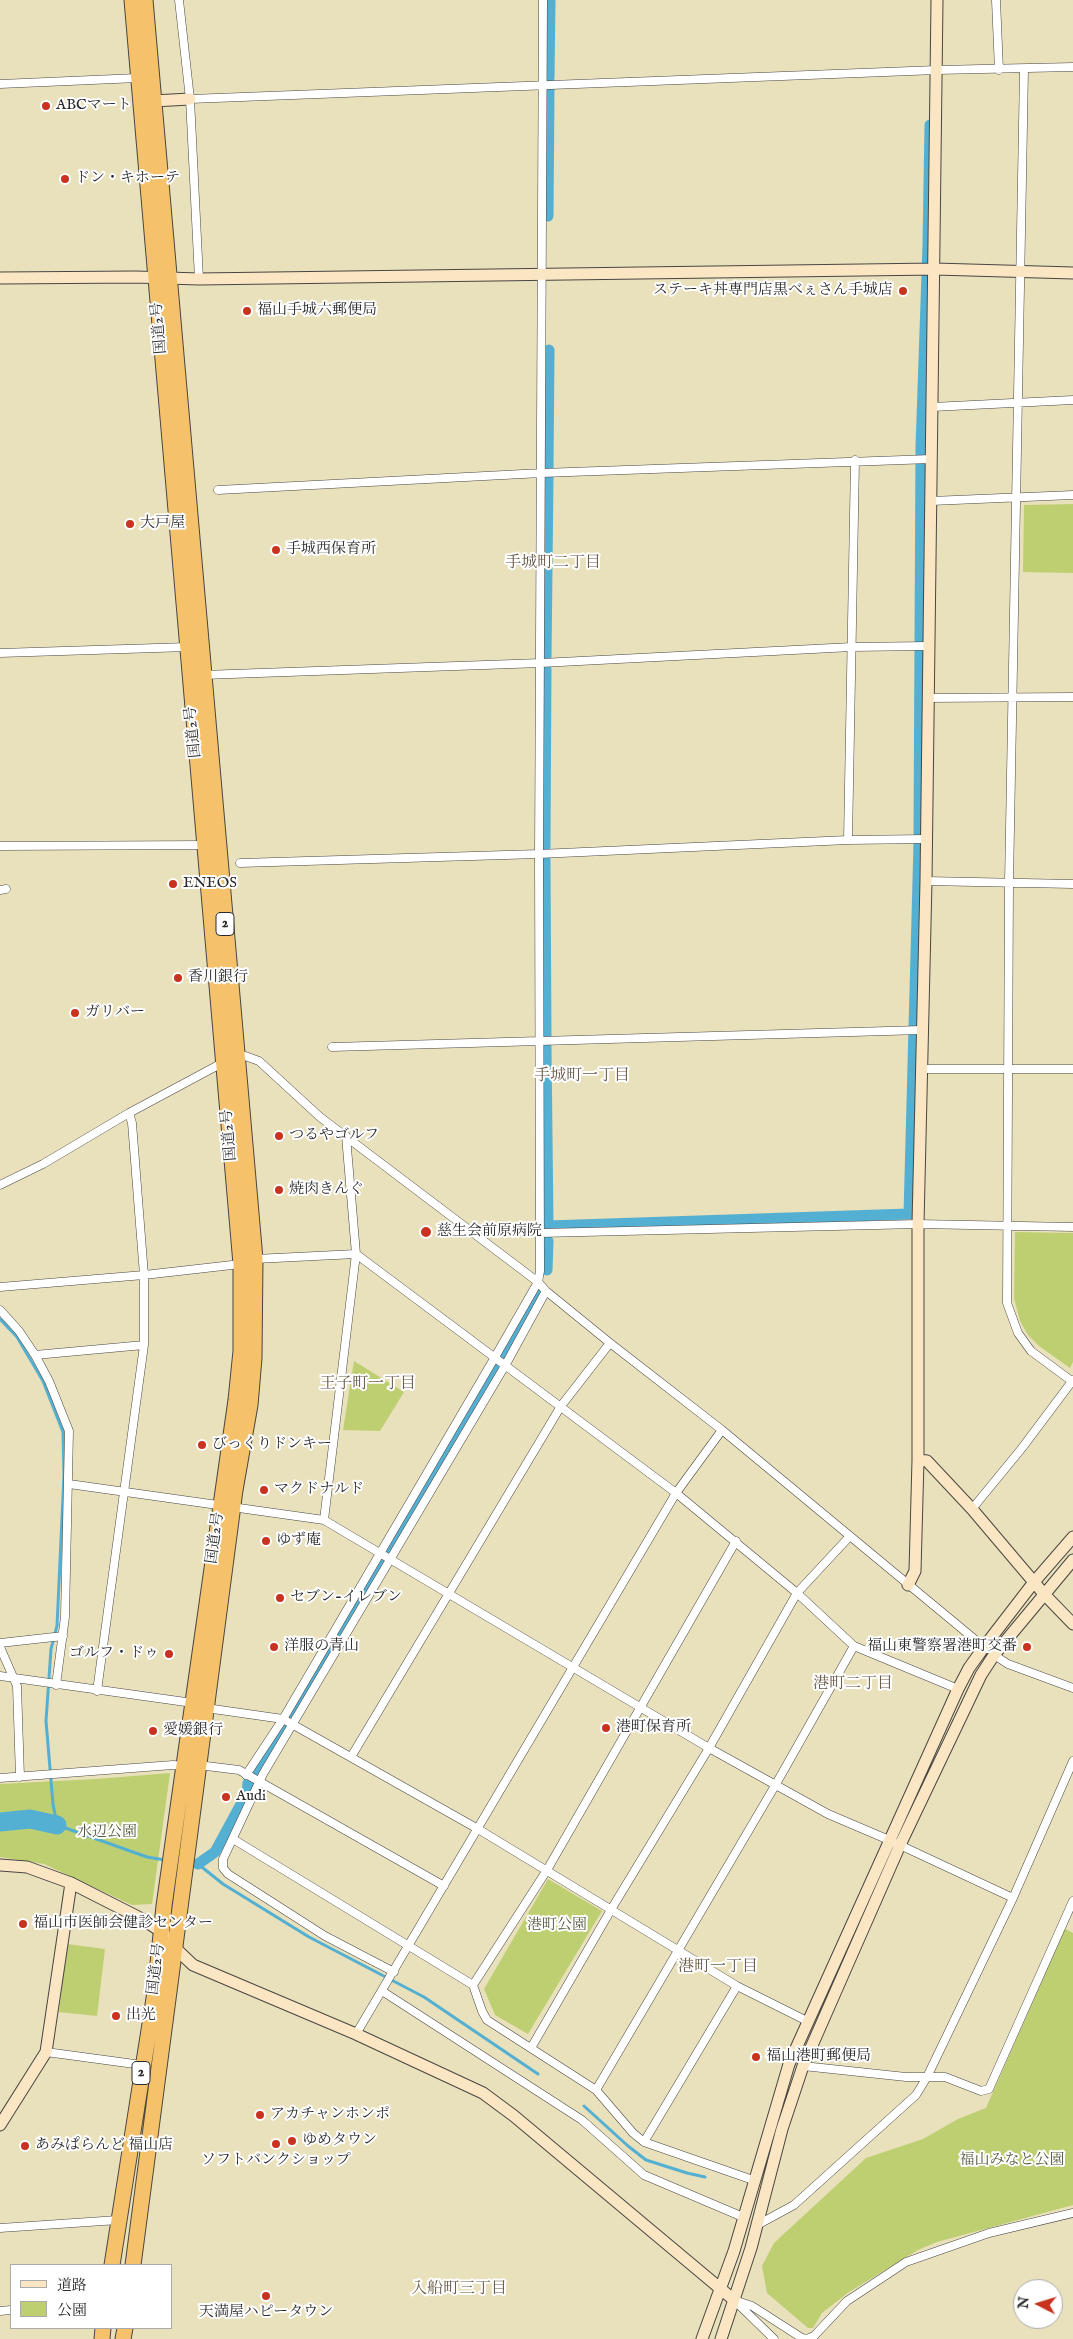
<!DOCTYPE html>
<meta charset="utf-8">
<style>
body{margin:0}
#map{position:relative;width:1073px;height:2339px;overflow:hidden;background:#e9e0bc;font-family:"IM FELL English","Noto Serif JP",serif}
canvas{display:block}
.legend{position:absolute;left:10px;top:2264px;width:162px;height:65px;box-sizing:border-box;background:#fff;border:1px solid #aaa;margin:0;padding:6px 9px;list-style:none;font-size:15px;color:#2b2b2b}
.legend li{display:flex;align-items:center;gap:10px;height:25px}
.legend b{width:25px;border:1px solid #aaa}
.north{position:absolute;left:1013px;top:2279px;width:50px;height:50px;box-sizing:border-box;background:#fff;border:1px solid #aaa;border-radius:50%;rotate:275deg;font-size:14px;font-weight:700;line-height:20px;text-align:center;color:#2b2b2b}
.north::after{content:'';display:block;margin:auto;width:18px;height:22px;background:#c8321e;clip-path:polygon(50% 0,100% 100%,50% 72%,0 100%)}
</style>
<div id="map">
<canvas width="1073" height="2339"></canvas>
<ul class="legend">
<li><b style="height:6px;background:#fbe6c4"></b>道路</li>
<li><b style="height:14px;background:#becf71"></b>公園</li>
</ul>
<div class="north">N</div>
</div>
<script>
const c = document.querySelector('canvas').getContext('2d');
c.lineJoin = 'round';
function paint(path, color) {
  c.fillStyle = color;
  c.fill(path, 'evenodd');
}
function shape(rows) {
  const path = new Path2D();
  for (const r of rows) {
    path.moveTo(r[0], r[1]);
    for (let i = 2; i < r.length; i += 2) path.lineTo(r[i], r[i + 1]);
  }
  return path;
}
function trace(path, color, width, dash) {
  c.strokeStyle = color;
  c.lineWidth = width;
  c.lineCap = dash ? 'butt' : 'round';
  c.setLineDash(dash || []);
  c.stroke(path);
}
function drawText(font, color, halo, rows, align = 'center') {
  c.font = font + ' "IM FELL English","Noto Serif JP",serif';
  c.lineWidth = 4;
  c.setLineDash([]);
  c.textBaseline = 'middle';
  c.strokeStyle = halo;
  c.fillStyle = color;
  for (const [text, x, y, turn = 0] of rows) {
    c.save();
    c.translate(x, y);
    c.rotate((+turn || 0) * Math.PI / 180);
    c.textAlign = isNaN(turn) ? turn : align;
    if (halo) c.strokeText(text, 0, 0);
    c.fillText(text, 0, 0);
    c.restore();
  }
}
const green = shape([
 [1073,504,1073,573,1023,572,1024,505],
 [1015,1232,1073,1233,1073,1362,1070,1368,1039,1346,1028,1335,1020,1321,1014,1298],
 [354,1361,404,1392,380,1431,343,1430],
 [170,1773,152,1904,132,1905,44,1864,0,1857,0,1784,96,1779],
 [548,1879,602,1911,528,2034,495,2015,484,1989],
 [1065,1929,1073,1933,1073,2205,937,2242,918,2250,849,2292,822,2313,813,2328,808,2328,767,2293,762,2266,774,2243,866,2158,923,2139,958,2119,986,2108],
 [67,1944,105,1949,97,2016,59,2012]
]);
const stream = shape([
 [0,1319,17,1337,43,1381,63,1432,64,1475,57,1626,51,1649,46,1721,53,1804,57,1825,147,1857,165,1860],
 [191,1863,198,1864,223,1884,309,1937,424,1997,538,2074],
 [584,2106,628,2146,646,2160,687,2173,705,2177]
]);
const canal = shape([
 [549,78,550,0],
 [548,216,549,90],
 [548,469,549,350],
 [546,659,548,477],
 [919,833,921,447,928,245,930,125],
 [545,849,546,669],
 [545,858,546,1039],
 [546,1047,548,1226,909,1214,919,843],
 [547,1270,548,1241],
 [198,1864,215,1852,247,1793,248,1783,316,1675,507,1350,537,1292]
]);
const river = shape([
 [0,1822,30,1819,57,1825]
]);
const street = shape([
 [179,0,190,99,199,279],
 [996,0,999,70],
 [1024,70,1009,883,1007,1303,1018,1333,1031,1351,1073,1382],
 [0,84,138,78],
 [190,99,937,70,1073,67],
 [932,407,1073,400],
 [218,490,542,473,931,459],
 [931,501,1073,495],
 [0,653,188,647],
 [203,675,541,663,852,647,928,646],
 [927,698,1073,697],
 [848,840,855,460],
 [0,846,205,845],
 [240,863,539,854,848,840,926,839],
 [926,881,1073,884],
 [0,890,6,889],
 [332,1047,922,1030],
 [236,1055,245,1056,259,1061,320,1117,538,1282,546,1291,610,1343,722,1430,984,1647],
 [921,1069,1073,1069],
 [0,1185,43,1164,129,1113,224,1062],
 [541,1233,918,1224,1073,1227],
 [255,1259,356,1254,676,1493,797,1593,854,1646,958,1689],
 [0,1287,144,1275,241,1264],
 [0,1310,19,1331,35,1355,49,1381,69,1431,65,1617,56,1685],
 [35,1355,144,1345],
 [69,1484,324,1520,709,1748,828,1814,889,1840,1013,1898],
 [972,1509,1022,1448,1073,1380],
 [324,1520,356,1254,346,1136],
 [0,1643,63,1636],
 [0,1647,17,1686,20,1777],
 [994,1655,1008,1664,1073,1688],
 [0,1676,193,1703],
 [97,1691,144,1345,144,1275,132,1123,129,1113],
 [206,1708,283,1719,478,1829,737,1986,807,2021],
 [351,1757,561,1406,610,1343],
 [198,1765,239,1770,444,1886],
 [246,1775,283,1719,495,1357,538,1282,540,1271,539,854,543,0],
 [0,1778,173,1765,184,1766],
 [233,1839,473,1985,482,2011,487,2020,596,2090,633,2133,644,2142,753,2180],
 [394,1972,325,1936,228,1874,223,1868,223,1859,263,1774,506,1364,546,1291],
 [473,1985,547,1870,736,1541],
 [382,1991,582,2120,644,2175,743,2217],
 [356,2034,676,1493,722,1430],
 [531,2048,612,1908,709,1748,797,1593,850,1536],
 [46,2052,142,2065],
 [803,2066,906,2077,945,2077,981,2091,989,2089,1073,1901],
 [596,2090,776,1784,854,1646],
 [644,2142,737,1986],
 [759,2224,794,2205,916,2095,927,2077,1013,1898,1073,1761],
 [0,2228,118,2220],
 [734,2300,752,2306,802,2338,807,2339,814,2336,847,2301,906,2262,989,2233,1073,2213],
 [735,2301,774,2339],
 [0,2311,11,2310]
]);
const secondary = shape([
 [153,101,190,99],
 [0,278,136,277,199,279,935,269,1073,273],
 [918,1460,927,1461,972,1509,1044,1594,1073,1624],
 [908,1585,915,1571,918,1460,918,1224,926,881,937,0],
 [0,1865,27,1867,71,1883,142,1919,162,1932,174,1947,193,1965,356,2034,483,2093,514,2116,734,2300],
 [0,2125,46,2052,71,1883],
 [702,2339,734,2251,789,2064,958,1689,969,1668,984,1647,1034,1582,1073,1537],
 [721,2339,751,2248,782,2129,803,2066,900,1845,981,1675,994,1655,1073,1560]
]);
const highway = shape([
 [112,2265,155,1992,164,1906,236,1400,241,1351,241,1264,132,0],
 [133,2265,235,1490,250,1405,254,1358,255,1259,145,0],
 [102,2339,103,2328],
 [123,2339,125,2328]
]);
const markers = [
 [46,106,5,"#c8321e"],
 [65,179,5,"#c8321e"],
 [903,291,5,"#c8321e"],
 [247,311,5,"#c8321e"],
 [130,524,5,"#c8321e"],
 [276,550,5,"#c8321e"],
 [173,884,5,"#c8321e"],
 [178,978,5,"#c8321e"],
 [75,1013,5,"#c8321e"],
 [279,1136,5,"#c8321e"],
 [279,1190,5,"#c8321e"],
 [426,1232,6,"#c8321e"],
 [202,1445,5,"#c8321e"],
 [264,1490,5,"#c8321e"],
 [266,1541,5,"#c8321e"],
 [280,1598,5,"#c8321e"],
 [274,1647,5,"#c8321e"],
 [1027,1647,5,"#c8321e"],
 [169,1654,5,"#c8321e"],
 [606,1728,5,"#c8321e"],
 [153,1731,5,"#c8321e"],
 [226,1797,5,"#c8321e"],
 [23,1924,5,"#c8321e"],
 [116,2016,5,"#c8321e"],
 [756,2057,5,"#c8321e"],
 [260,2115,5,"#c8321e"],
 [292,2141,5,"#c8321e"],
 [276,2144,5,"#c8321e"],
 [25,2146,5,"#c8321e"],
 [266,2296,5,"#c8321e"]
];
const shields = [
 [225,924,18],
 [141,2073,18]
];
const shieldNames = [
 ["2",225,924],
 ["2",141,2073]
];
const poiNames = [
 ["ABCマート",56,106],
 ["ドン・キホーテ",75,179],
 ["ステーキ丼専門店黒べぇさん手城店",893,291,"right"],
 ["福山手城六郵便局",257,311],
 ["大戸屋",140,524],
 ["手城西保育所",286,550],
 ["ENEOS",183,884],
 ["香川銀行",188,978],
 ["ガリバー",85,1013],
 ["つるやゴルフ",289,1136],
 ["焼肉きんぐ",289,1190],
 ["慈生会前原病院",437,1232],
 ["びっくりドンキー",212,1445],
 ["マクドナルド",274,1490],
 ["ゆず庵",276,1541],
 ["セブン-イレブン",290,1598],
 ["洋服の青山",284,1647],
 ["福山東警察署港町交番",1017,1647,"right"],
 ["ゴルフ・ドゥ",159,1654,"right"],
 ["港町保育所",616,1728],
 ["愛媛銀行",163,1731],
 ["Audi",236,1797],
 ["福山市医師会健診センター",33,1924],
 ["出光",126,2016],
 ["福山港町郵便局",766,2057],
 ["アカチャンホンポ",270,2115],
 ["ゆめタウン",302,2141],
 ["あみぱらんど 福山店",35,2146],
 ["ソフトバンクショップ",276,2161,"center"],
 ["天満屋ハピータウン",266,2313,"center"]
];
const streetNames = [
 ["国道2号",160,328,-95],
 ["国道2号",194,732,-96],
 ["国道2号",230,1135,-95],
 ["国道2号",216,1538,-82],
 ["国道2号",157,1969,-83]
];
const parkNames = [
 ["水辺公園",107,1833],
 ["港町公園",557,1926],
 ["福山みなと公園",1012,2161]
];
const neighbourhoodNames = [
 ["手城町二丁目",553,564],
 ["手城町一丁目",582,1077],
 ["王子町一丁目",368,1385],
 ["港町二丁目",853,1685],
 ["港町一丁目",718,1968],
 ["入船町三丁目",459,2290]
];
paint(green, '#becf71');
trace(stream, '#54b0d2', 3);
trace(canal, '#54b0d2', 11);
trace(river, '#54b0d2', 19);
trace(street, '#484641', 9);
trace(secondary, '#484641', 13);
trace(highway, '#484641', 17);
trace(street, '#fff', 8);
trace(secondary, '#fbe6c4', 11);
trace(highway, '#f5c16b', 15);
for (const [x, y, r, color] of markers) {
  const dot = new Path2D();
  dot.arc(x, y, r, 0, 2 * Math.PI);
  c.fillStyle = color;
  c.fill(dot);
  trace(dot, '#fff', 2);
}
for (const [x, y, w] of shields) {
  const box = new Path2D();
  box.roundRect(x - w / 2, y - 11.5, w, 23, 4);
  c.fillStyle = '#fff';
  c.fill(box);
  trace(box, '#2b2b2b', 1);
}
drawText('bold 14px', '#2b2b2b', null, shieldNames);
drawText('15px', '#2b2b2b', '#fff', poiNames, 'left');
drawText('15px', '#2b2b2b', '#fff', streetNames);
drawText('15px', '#575c40', '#fff', parkNames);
drawText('16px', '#6c5d4a', '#fff', neighbourhoodNames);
</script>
